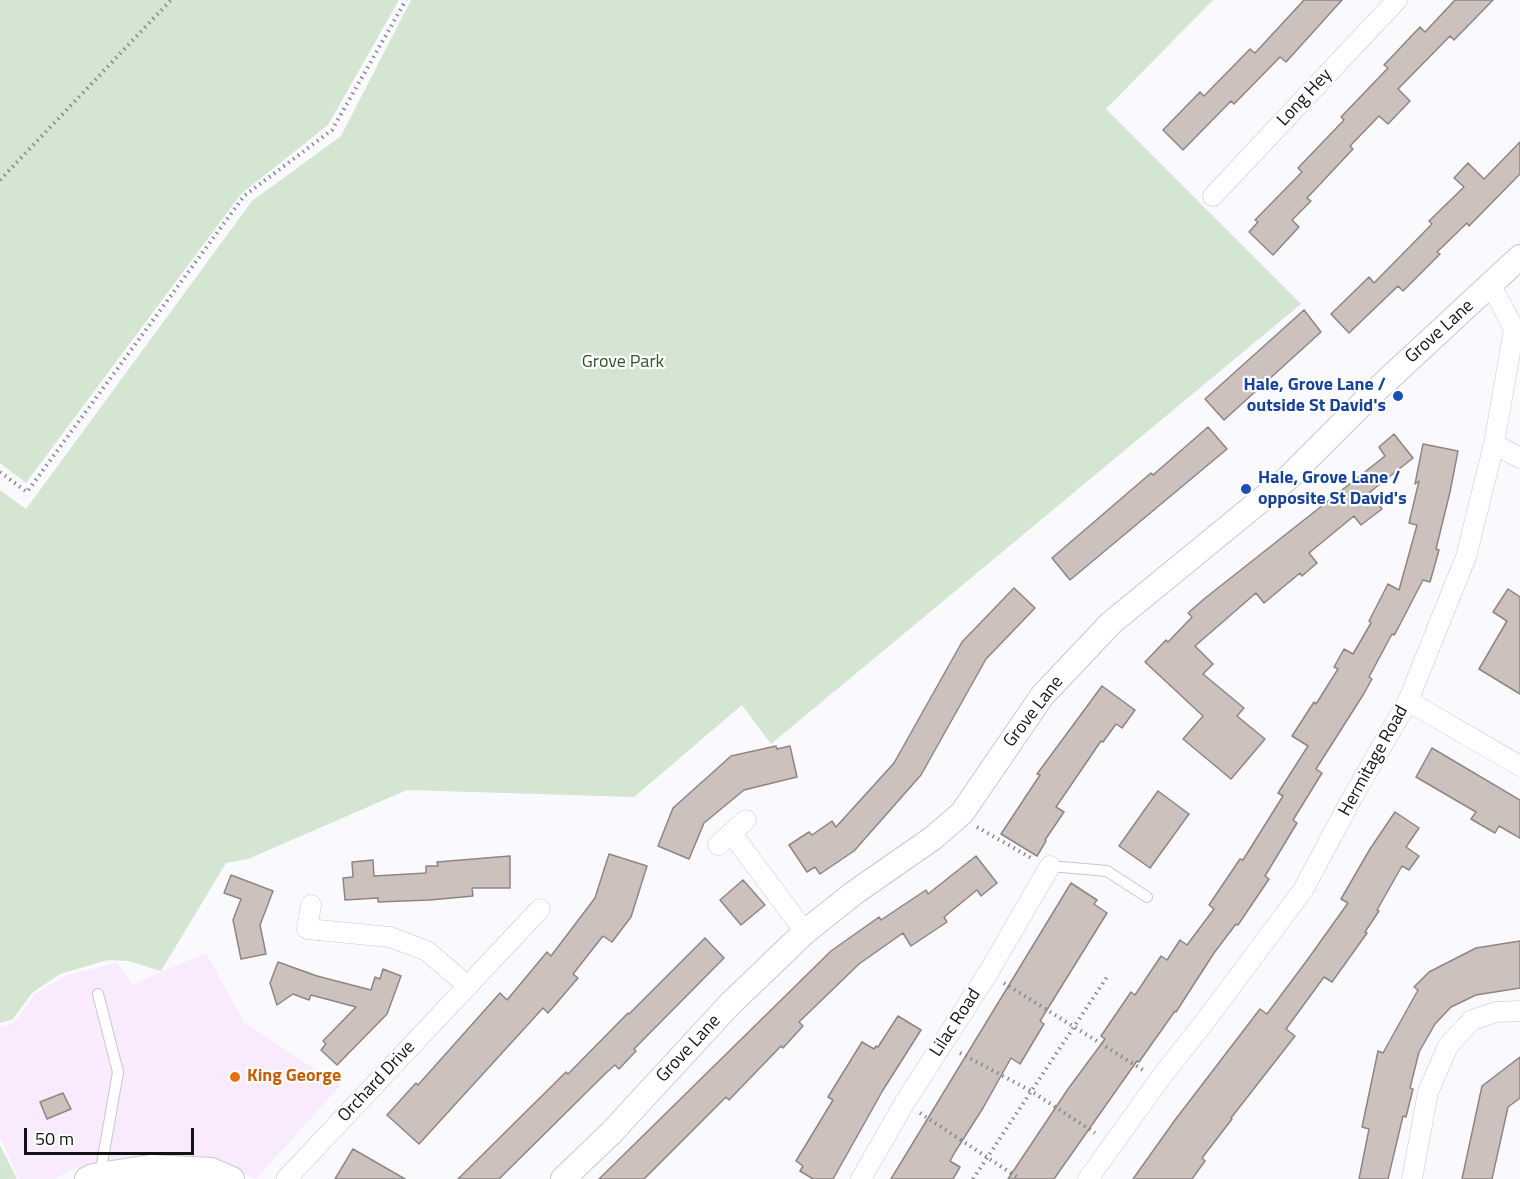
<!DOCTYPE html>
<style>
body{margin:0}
#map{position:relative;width:1520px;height:1179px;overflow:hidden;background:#fafafe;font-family:"Titillium Web",sans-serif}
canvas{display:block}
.scale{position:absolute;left:24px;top:1128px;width:170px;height:27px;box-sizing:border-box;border:3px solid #121115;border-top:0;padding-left:8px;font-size:18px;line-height:21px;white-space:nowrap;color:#121115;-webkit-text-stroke:4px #fff;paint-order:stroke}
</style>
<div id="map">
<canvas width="1520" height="1179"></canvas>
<div class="scale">50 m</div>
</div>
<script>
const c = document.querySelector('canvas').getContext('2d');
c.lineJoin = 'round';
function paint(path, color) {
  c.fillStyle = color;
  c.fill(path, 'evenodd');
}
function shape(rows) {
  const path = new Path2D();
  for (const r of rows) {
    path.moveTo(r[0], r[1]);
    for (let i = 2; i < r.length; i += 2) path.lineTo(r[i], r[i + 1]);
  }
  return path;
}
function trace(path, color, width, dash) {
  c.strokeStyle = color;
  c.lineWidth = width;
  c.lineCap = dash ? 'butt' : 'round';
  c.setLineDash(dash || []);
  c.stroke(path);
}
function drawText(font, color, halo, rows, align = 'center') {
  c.font = font + ' "Titillium Web",sans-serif';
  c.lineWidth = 4.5;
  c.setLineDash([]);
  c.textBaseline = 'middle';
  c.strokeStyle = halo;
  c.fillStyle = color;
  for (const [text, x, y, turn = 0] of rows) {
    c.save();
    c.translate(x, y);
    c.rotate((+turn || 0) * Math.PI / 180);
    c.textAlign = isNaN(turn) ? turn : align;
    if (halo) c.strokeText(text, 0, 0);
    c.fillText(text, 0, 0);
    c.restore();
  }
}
const commercial = shape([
 [206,953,244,1022,340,1086,256,1179,206,1159,121,1158,73,1169,54,1179,19,1179,0,1138,0,1028,14,1023,35,994,66,975,117,963,133,984]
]);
const green = shape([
 [0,0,399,0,328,125,241,194,26,483,0,463],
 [411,0,1213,0,1106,109,1301,304,771,744,742,705,634,797,407,790,248,859,226,863,161,971,128,961,108,960,60,974,32,993,13,1019,0,1023,0,490,26,509,252,201,341,136],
 [0,1145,17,1179,0,1179]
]);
const building = shape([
 [1304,0,1342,0,1286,62,1280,57,1234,104,1231,101,1183,150,1163,130,1200,92,1204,96,1250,49,1255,53,1304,0],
 [1455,0,1493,0,1454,40,1450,36,1398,89,1410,101,1388,124,1379,116,1350,146,1353,149,1307,198,1311,201,1292,220,1299,227,1273,255,1249,232,1258,222,1255,220,1302,172,1298,168,1344,120,1341,117,1388,68,1384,65,1420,27,1425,32,1455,0],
 [1520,142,1520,174,1469,226,1467,223,1437,252,1440,254,1403,291,1398,286,1349,333,1331,314,1369,277,1374,283,1432,224,1429,221,1464,187,1454,178,1468,163,1484,179,1520,142],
 [1304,310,1321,332,1224,420,1205,399,1304,310],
 [1208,427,1227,449,1070,580,1052,558,1151,473,1153,475,1208,427],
 [1394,434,1413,458,1370,492,1382,509,1361,525,1354,516,1309,553,1317,563,1302,576,1300,573,1264,603,1256,593,1195,646,1213,664,1203,674,1244,708,1237,716,1265,739,1231,779,1183,739,1203,716,1145,662,1166,640,1168,642,1192,617,1188,613,1204,599,1385,456,1379,447,1394,434],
 [1423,444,1458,451,1450,492,1436,549,1439,550,1430,582,1423,580,1396,632,1394,635,1392,634,1369,677,1372,679,1363,695,1316,769,1322,773,1293,820,1297,823,1265,876,1269,879,1238,925,1236,924,1214,953,1176,1012,1175,1011,1139,1062,1137,1061,1120,1085,1054,1179,1008,1179,1068,1089,1105,1039,1101,1036,1131,992,1135,995,1161,956,1167,960,1180,940,1187,945,1214,909,1209,905,1240,859,1243,860,1283,796,1278,793,1308,746,1292,736,1314,702,1316,704,1338,669,1334,667,1344,649,1353,654,1371,623,1369,621,1388,584,1399,590,1417,525,1409,523,1419,481,1415,484,1423,444],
 [1014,588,1035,608,986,659,921,775,854,851,820,874,815,867,807,872,789,845,809,832,812,835,832,821,836,827,894,763,962,642,1014,588],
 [1508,589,1520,597,1520,694,1479,669,1507,621,1493,612,1508,589],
 [1102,686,1135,710,1122,728,1116,724,1103,742,1101,741,1056,807,1064,812,1045,840,1046,841,1037,856,1001,834,1040,775,1037,774,1102,686],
 [776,746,777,749,790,746,797,777,744,790,704,823,689,859,658,846,673,808,731,756,776,746],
 [1432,748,1520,800,1520,838,1499,826,1495,833,1471,819,1476,812,1416,777,1432,748],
 [1158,791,1189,814,1150,868,1119,846,1158,791],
 [1395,812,1419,828,1406,847,1419,856,1409,870,1402,866,1377,910,1379,911,1365,932,1367,933,1332,982,1324,977,1286,1029,1295,1036,1231,1118,1232,1119,1202,1158,1205,1161,1192,1179,1133,1179,1175,1120,1260,1009,1267,1014,1308,959,1348,903,1341,899,1370,849,1395,812],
 [609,854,647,866,631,917,612,942,603,936,573,974,578,978,548,1013,543,1008,419,1144,387,1115,416,1083,418,1085,500,993,507,1000,547,952,551,956,595,898,609,854],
 [510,856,510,888,472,888,473,896,430,900,378,902,378,898,345,900,343,878,353,877,352,862,373,860,374,876,426,873,426,866,438,866,437,862,510,856],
 [976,856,997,883,981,896,977,890,944,917,947,922,911,946,903,933,859,964,799,1022,803,1026,783,1048,781,1046,729,1100,726,1097,644,1179,599,1179,831,951,879,917,881,920,926,890,928,894,976,856],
 [231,875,273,891,260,925,266,954,241,959,233,920,241,899,224,893,231,875],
 [743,880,765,905,741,925,720,900,743,880],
 [1071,883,1097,900,1094,904,1107,913,1040,1021,1044,1024,1020,1064,1011,1058,983,1108,955,1152,950,1161,960,1167,953,1179,891,1179,1071,883],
 [705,938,724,958,634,1049,636,1051,619,1069,615,1065,606,1073,499,1179,458,1179,566,1072,568,1074,628,1013,629,1014,705,938],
 [1520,941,1520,988,1476,995,1451,1007,1435,1024,1419,1052,1410,1088,1413,1089,1406,1117,1403,1116,1388,1179,1359,1179,1369,1129,1362,1127,1378,1051,1383,1053,1418,990,1414,987,1429,972,1476,948,1520,941],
 [278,962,317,976,371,990,375,977,380,979,383,969,401,976,387,1014,337,1065,321,1050,326,1044,323,1041,356,1007,311,995,309,1000,293,994,277,1005,270,983,278,962],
 [898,1016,921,1030,883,1090,833,1179,813,1179,800,1171,803,1166,796,1161,833,1100,828,1097,862,1042,874,1049,876,1046,878,1047,898,1016],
 [1520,1057,1520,1098,1508,1107,1492,1179,1462,1179,1482,1086,1520,1057],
 [63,1093,71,1109,47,1119,40,1102,63,1093],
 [353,1149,405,1179,335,1179,353,1149]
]);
const path = shape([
 [0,180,171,0],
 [0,472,27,492,244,196,332,130,406,0],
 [977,827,1033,859],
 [1004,983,1143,1070],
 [960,1053,1031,1091,1095,1133],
 [920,1113,1020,1179],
 [973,1179,1109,974]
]);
const service = shape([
 [1050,866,1107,871,1147,897],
 [98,994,118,1072,100,1175]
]);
const minor = shape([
 [1213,196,1397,0],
 [1494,444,1520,458],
 [1408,701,1520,766],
 [732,834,805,932],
 [718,845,746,820],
 [311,905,307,929,390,937,427,951,468,986],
 [286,1179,540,909],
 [861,1179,905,1102,988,973,1050,866],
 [1088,1179,1159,1080,1209,1016,1303,890,1352,798,1408,701,1466,557,1494,444,1514,329,1491,285],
 [1412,1179,1428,1092,1448,1046,1472,1020,1496,1012,1520,1011]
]);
const tertiary = shape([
 [87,1179,93,1176,150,1167,211,1170,232,1179],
 [563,1179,611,1133,729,1005,805,932,854,893,933,838,962,813,1042,696,1111,623,1288,478,1370,396,1520,257]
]);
const markers = [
 [1398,396,6,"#1a4fb4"],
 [1246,489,6,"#1a4fb4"],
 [235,1077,6,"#e8710a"]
];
const streetNames = [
 ["Long Hey",1305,98,-47],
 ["Grove Lane",1440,332,-42],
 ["Grove Lane",1034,712,-52],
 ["Hermitage Road",1374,761,-61],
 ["Lilac Road",956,1023,-57],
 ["Grove Lane",689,1049,-47],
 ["Orchard Drive",377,1082,-47]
];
const parkNames = [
 ["Grove Park",623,363]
];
const transitNames = [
 ["Hale, Grove Lane /",1386,386],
 ["outside St David's",1386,407],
 ["Hale, Grove Lane /",1258,479,"left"],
 ["opposite St David's",1258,500,"left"]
];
const foodNames = [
 ["King George",247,1077]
];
paint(commercial, '#f9eafe');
paint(green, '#d4e5d1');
paint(building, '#cdc1be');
trace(building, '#908582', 1.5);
trace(service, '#c8c7d1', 12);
trace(minor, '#c8c7d1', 21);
trace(tertiary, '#c8c7d1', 26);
trace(path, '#88888c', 4, [1.5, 4.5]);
trace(service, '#fff', 10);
trace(minor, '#fff', 20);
trace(tertiary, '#fff', 24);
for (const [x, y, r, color] of markers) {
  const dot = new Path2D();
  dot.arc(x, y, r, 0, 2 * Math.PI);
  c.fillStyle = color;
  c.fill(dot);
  trace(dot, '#fff', 2);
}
drawText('18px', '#121115', '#fff', streetNames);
drawText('18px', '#305527', '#fff', parkNames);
drawText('bold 18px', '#164399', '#fff', transitNames, 'right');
drawText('bold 18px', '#c56008', '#fff', foodNames, 'left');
</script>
